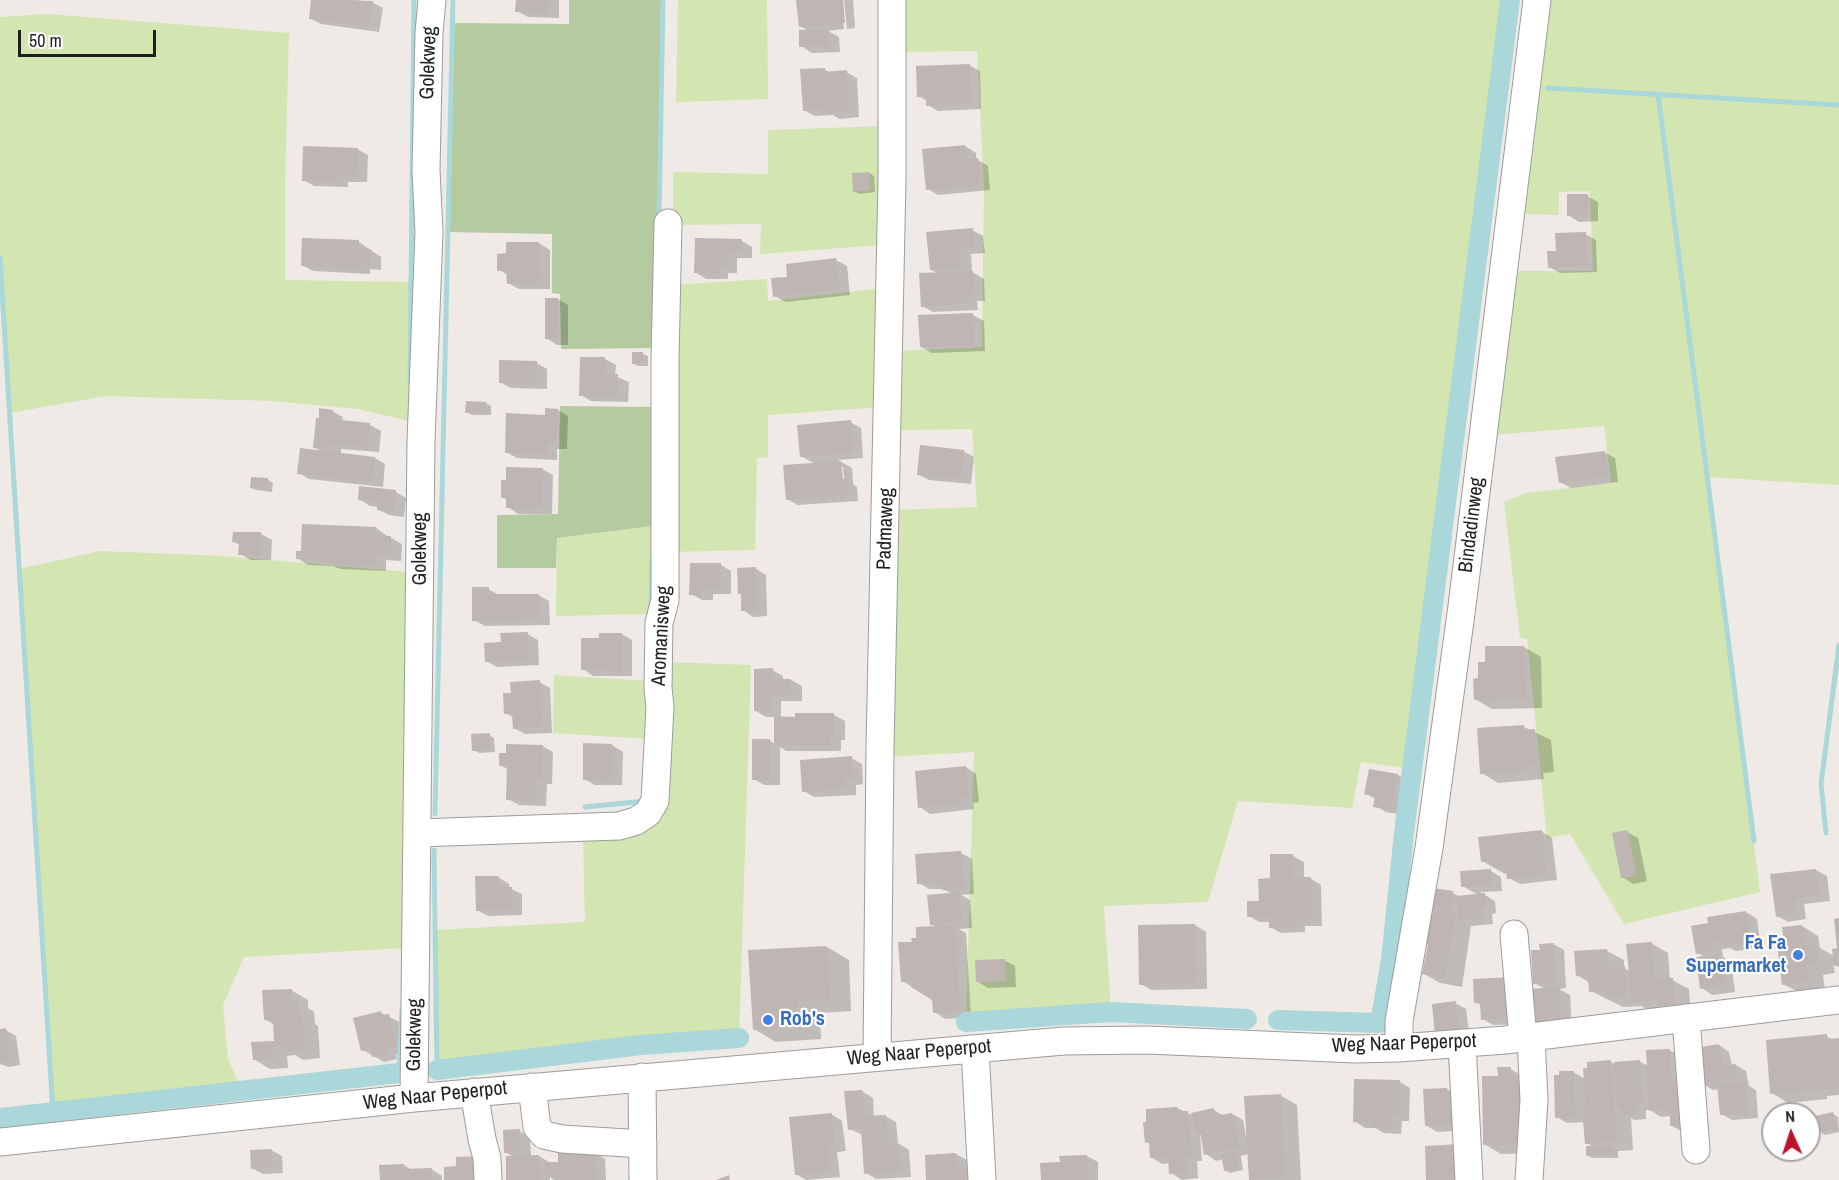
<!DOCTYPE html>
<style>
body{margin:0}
#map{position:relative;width:1839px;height:1180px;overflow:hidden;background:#efeae6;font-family:"Archivo Narrow",sans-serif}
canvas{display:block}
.north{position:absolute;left:1761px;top:1102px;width:60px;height:60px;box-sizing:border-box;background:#fff;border:2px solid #a5a5a5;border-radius:50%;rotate:357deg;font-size:16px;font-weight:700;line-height:24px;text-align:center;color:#1f1f1f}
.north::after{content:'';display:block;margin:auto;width:21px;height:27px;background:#bd1130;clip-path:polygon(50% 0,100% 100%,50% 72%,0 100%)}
.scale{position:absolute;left:18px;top:30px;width:138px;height:27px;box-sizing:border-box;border:3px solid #1f1f1f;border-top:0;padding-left:8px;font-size:18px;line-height:21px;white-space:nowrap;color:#1f1f1f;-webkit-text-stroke:4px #fff;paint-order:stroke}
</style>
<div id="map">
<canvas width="1839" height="1180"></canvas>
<div class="north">N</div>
<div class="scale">50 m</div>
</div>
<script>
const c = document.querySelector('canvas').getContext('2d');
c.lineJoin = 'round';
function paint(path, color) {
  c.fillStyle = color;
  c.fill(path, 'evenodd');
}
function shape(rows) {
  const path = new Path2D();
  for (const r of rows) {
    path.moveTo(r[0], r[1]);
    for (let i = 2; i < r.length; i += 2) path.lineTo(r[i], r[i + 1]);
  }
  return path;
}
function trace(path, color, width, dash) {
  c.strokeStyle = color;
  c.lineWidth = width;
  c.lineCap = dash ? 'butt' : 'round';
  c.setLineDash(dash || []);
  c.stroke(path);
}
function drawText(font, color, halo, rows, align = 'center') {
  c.font = font + ' "Archivo Narrow",sans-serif';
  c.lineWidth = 4.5;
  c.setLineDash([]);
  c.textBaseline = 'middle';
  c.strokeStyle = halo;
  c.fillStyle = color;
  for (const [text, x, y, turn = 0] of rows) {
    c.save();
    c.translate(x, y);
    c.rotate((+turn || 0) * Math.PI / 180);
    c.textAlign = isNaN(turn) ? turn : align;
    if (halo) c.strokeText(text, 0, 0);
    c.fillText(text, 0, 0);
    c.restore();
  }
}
const grass = shape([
 [678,0,767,0,768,99,676,102],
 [899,0,1510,0,1412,769,1361,762,1352,808,1238,801,1208,902,1104,906,1111,1012,966,1022,974,752,886,757,892,510,977,507,972,429,894,430,894,351,982,347,984,185,977,51,899,52],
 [1547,0,1839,0,1839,485,1707,477,1760,892,1624,924,1570,834,1547,838,1527,639,1520,638,1504,502,1526,493,1611,483,1604,426,1491,435,1510,271,1593,271,1590,191,1559,192,1559,215,1520,214],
 [47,14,289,33,285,184,285,280,411,282,409,421,358,409,272,401,106,396,10,413,0,258,0,17],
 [885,126,882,245,760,254,761,224,673,225,673,172,768,174,768,130],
 [767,279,768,301,883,288,882,407,768,415,768,457,757,458,755,550,669,552,671,285],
 [652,526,650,614,556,616,557,538],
 [100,551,222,556,408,572,404,948,244,957,223,1005,228,1059,242,1091,53,1113,19,569],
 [663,662,751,665,739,1038,641,1045,437,1070,435,930,585,922,583,837,638,826],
 [554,675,649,681,648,739,553,733]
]);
const forest = shape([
 [569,0,663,0,656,348,561,349,560,294,552,293,552,234,449,232,453,23,569,24],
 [560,406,655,407,652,526,557,538,556,568,497,568,497,515,558,514]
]);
const shadow = shape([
 [313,0,356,0,372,2,383,8,379,32,321,24,310,18],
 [517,0,559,0,559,18,528,17,517,11],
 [798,0,841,0,844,29,828,31,839,37,840,52,812,53,801,46,809,31,800,26],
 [844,0,853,0,855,28,847,29],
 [969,65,980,71,981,109,938,111,928,105,927,101,919,96],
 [824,69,831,73,846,72,857,78,859,117,840,119,833,115,815,116,804,110],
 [965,146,976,153,976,159,988,166,990,190,938,195,928,189],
 [357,149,368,155,367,182,348,182,348,187,314,186,304,180],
 [869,173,874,176,875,192,859,194,855,191],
 [1587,196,1598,202,1598,221,1579,222,1568,215],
 [972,230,983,236,985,253,971,254,972,272,984,279,985,301,977,301,978,310,933,312,922,306,939,274,931,270],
 [1585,234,1596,240,1597,272,1560,273,1549,267,1557,252],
 [742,241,752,247,752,258,737,258,737,273,728,273,728,279,706,279,695,272],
 [359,242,381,257,381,270,370,269,370,274,313,271,302,265],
 [539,243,550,250,550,289,519,289,508,283,508,275,499,270,507,255],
 [836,260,847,266,850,295,786,302,775,296,789,278],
 [558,299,568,305,568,345,557,345,546,338],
 [973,315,984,321,985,351,932,353,921,347],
 [633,354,643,354,648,356,648,366,638,366,633,363],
 [605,359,616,365,615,376,629,382,628,402,591,401,581,395],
 [536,363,547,369,547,389,511,388,500,382],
 [467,403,486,403,491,406,491,415,472,415,467,412],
 [558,410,568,416,567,449,557,449,557,460,517,458,506,452,547,416],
 [332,411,343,417,342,422,370,425,381,431,379,452,341,449,341,454,375,458,385,464,383,487,309,479,299,473,324,453,314,447],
 [850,422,861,428,863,458,838,460,852,468,853,484,857,487,858,501,798,505,787,499,815,464,801,456],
 [840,467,843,467,845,486,842,487],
 [963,451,974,457,971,484,929,480,918,474],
 [1604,452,1615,458,1618,482,1571,488,1560,482],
 [542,469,553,475,552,514,518,514,508,507,508,500,502,497],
 [268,480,273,483,272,492,256,490,251,488],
 [396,492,406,498,404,517,389,515,378,509,378,507,370,506,359,499],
 [376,528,386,535,386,538,391,538,402,544,401,561,386,560,386,571,340,569,333,566,308,565,297,558],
 [261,534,272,540,271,560,251,560,240,554,240,545,234,542],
 [721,565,731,571,731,594,713,594,713,600,702,600,691,594],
 [756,569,766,575,767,616,753,617,743,610,742,594],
 [488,589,499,595,538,595,549,601,550,625,485,626,474,620],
 [527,634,538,640,539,665,497,667,486,661,502,643],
 [622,634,632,640,632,676,593,676,583,669,600,640],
 [1524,647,1541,657,1542,708,1492,709,1475,699,1480,680,1487,664,1486,648],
 [772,670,783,676,783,680,791,680,802,686,802,701,781,701,781,718,834,715,845,721,845,740,841,740,841,751,786,751,780,747,780,785,764,785,754,779,769,740,775,744,775,717,766,717,756,711],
 [539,682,550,688,552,733,525,734,514,728,514,718,506,713,512,694],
 [1524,727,1551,740,1554,772,1543,773,1544,779,1498,783,1482,773],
 [489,735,494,738,495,752,479,753,474,750],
 [612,745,623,752,622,785,595,785,584,779],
 [542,746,553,752,552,784,547,784,546,806,519,805,508,799,509,770,500,765],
 [851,758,862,764,863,784,856,785,856,795,814,797,804,791],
 [966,767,976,774,979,802,973,803,974,809,930,814,920,807],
 [1370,771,1398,775,1409,782,1403,815,1386,812,1375,806,1376,799,1366,794],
 [1542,832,1552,838,1557,880,1520,884,1509,878,1508,873,1505,874,1482,861],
 [1627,832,1638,838,1647,881,1633,884,1622,877],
 [961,853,972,859,974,894,961,895,970,900,972,928,959,929,966,933,971,1017,945,1019,935,1012,934,999,902,981,913,943,938,928,931,924,953,894,943,889,929,889,919,883],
 [1293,856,1304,862,1304,879,1310,878,1321,885,1322,926,1305,926,1305,932,1281,933,1270,927,1270,922,1259,922,1249,916,1260,902,1272,880],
 [1816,870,1827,876,1830,901,1804,904,1806,919,1788,922,1777,916],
 [1491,871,1501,877,1502,891,1480,892,1495,901,1496,913,1492,914,1493,924,1471,926,1462,987,1440,983,1424,974,1453,893,1460,897,1478,895,1463,886],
 [498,877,509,884,509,888,522,894,522,915,488,916,477,910],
 [1746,912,1757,919,1761,947,1736,951,1730,948,1722,949,1723,957,1731,961,1735,992,1712,995,1702,988,1705,957,1698,953,1710,924],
 [1195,925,1206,932,1207,989,1151,990,1141,984],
 [1802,926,1818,936,1820,948,1834,956,1839,949,1839,967,1833,964,1835,973,1823,975,1825,990,1800,993,1783,984,1786,944],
 [1651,943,1668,953,1670,979,1689,989,1691,1013,1650,1011,1641,1006,1623,1007,1591,991,1590,983,1577,975,1607,951,1624,960,1624,968,1631,972],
 [1553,944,1564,950,1566,988,1559,989,1570,995,1572,1026,1543,1028,1533,1022,1545,989,1534,983,1541,951],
 [827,947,849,960,851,1011,820,1013,821,1039,776,1042,754,1029],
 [1004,960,1015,966,1016,987,988,988,978,982],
 [1512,979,1517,1024,1493,1025,1483,1019,1482,1006,1476,1002],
 [291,990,308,1000,308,1008,314,1012,315,1024,318,1026,320,1058,303,1060,295,1055,287,1056,288,1068,270,1069,254,1059,276,1042,275,1025,266,1020],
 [1455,1003,1466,1009,1470,1039,1448,1041],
 [381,1013,400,1022,407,1052,396,1055,397,1059,384,1062,363,1050],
 [0,1030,6,1030,16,1036,20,1065,9,1067,0,1064],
 [1826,1036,1833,1040,1839,1039,1839,1095,1827,1096,1827,1099,1788,1103,1772,1093],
 [1719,1045,1729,1052,1732,1066,1736,1065,1746,1071,1749,1086,1756,1090,1758,1118,1732,1120,1721,1114,1719,1089,1713,1090,1703,1084],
 [1669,1050,1680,1056,1683,1132,1672,1126,1671,1116,1661,1117,1650,1110,1646,1110,1646,1119,1634,1120,1631,1118,1633,1150,1618,1151,1618,1158,1592,1158,1587,1155,1594,1147,1586,1143,1585,1122,1567,1123,1557,1117,1573,1072,1585,1079,1611,1062,1616,1065,1639,1061,1648,1066],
 [1510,1069,1543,1087,1544,1153,1501,1154,1484,1144,1499,1078],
 [1400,1082,1410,1088,1409,1121,1402,1121,1401,1134,1384,1133,1375,1128,1365,1128,1354,1121],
 [1447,1089,1453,1093,1469,1130,1437,1132,1427,1126],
 [862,1091,873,1098,874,1117,885,1116,896,1122,898,1143,909,1150,911,1177,876,1179,866,1173,863,1135,849,1129],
 [1280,1095,1297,1105,1301,1180,1253,1180,1250,1179,1249,1154,1241,1156,1243,1170,1230,1173,1225,1170,1223,1159,1216,1161,1206,1154,1202,1134,1200,1135,1202,1161,1197,1161,1198,1178,1182,1180,1171,1173,1170,1163,1162,1164,1151,1157,1150,1144,1146,1142,1177,1108,1194,1116,1214,1110,1224,1116,1232,1114,1243,1120,1246,1136],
 [831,1114,842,1121,846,1151,837,1152,840,1177,806,1180,796,1174],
 [1833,1114,1838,1117,1839,1132,1825,1135,1820,1132],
 [519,1131,530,1137,531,1156,539,1156,549,1162,559,1163,595,1153,605,1159,606,1180,554,1180,550,1177,550,1180,508,1180,514,1157,505,1152],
 [271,1150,282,1156,283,1173,263,1174,252,1168],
 [956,1154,967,1160,967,1169,976,1174,976,1180,928,1180],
 [1087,1156,1098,1162,1098,1180,1042,1180,1061,1164],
 [404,1165,412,1170,431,1169,442,1176,442,1180,381,1180]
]);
const stream = shape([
 [1548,88,1839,105],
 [1658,94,1754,841],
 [659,219,663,0],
 [0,258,53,1113],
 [410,382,414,0],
 [651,606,652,558],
 [585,807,646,801],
 [435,814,453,0],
 [1826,833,1821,784,1839,645],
 [434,850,437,1070],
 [399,1073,402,1010]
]);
const canal = shape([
 [1278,1020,1380,1023,1391,960,1404,833,1510,0],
 [966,1022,1111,1012,1247,1019],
 [437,1070,641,1045,739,1038],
 [0,1118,399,1073]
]);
const building = shape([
 [311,0,373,1,369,27,309,19],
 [516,0,549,0,548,13,515,12],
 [796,0,843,0,845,23,799,27],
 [829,29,829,46,799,47,799,30],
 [970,64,971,104,926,106,926,96,917,97,916,66],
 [825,68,825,72,847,70,849,112,828,113,827,109,803,111,800,69],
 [965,145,967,159,978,158,980,185,926,190,922,149],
 [303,146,358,148,357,177,338,176,338,182,302,181],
 [869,172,870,190,853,192,852,173],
 [1567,194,1588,194,1588,216,1567,216],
 [973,228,974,248,960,249,962,267,930,270,926,232],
 [1586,232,1587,266,1548,268,1547,251,1556,251,1555,233],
 [302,238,359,240,359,249,371,249,370,264,360,264,360,269,301,266],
 [695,238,742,239,742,253,727,252,727,268,718,268,718,274,694,273],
 [506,242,539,242,540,284,507,284,506,270,497,271,497,254,506,253],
 [836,258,840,289,773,297,771,278,787,277,786,264],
 [973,271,974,295,967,296,967,304,921,307,919,273],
 [545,298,558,298,557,339,545,339],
 [973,313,974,346,920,347,918,315],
 [632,352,643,352,643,364,632,364],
 [580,357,605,357,605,374,618,374,618,396,579,396],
 [499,360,537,361,536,384,499,383],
 [466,401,486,402,486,413,465,413],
 [319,408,333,410,332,419,370,423,368,447,331,444,330,449,313,448,316,418,319,418],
 [545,408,558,409,557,443,547,443,547,454,505,453,506,413,545,415],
 [851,420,853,453,800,457,797,425],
 [920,445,964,450,961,479,917,475],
 [300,448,375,457,372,482,297,474],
 [1605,451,1608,477,1559,483,1555,457],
 [841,461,843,479,847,479,848,496,786,500,783,465],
 [506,467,543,468,542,508,506,508,506,498,501,498,501,480,506,480],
 [251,477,268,478,268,490,250,488],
 [359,486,396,490,394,512,377,510,377,503,358,500],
 [302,524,376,527,376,535,391,536,391,556,376,555,375,566,328,564,328,561,296,559,296,551,301,551],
 [233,532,261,532,261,555,238,555,239,543,232,542],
 [690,563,721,563,721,589,702,589,702,595,689,595],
 [756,567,757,611,741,611,741,594,738,594,737,568],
 [472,587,489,587,489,594,539,594,539,619,472,621],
 [528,632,529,660,485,662,484,643,501,642,500,633],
 [599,633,622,633,622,671,581,670,581,638,599,638],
 [1485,646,1524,646,1526,699,1474,700,1473,679,1478,678,1478,662,1485,662],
 [773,668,772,679,791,679,791,696,771,696,771,712,754,711,754,669],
 [540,680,542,727,513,729,512,714,504,714,503,693,511,693,510,682],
 [795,713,834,713,834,735,830,735,830,746,774,745,774,716,795,717],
 [1524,725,1524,730,1535,729,1538,764,1527,764,1528,771,1480,774,1477,728],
 [490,733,490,750,472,751,471,734],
 [752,739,770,739,770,780,752,780],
 [583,743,612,744,612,780,583,780],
 [506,744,543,745,542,779,536,779,536,801,506,800,507,766,499,766,499,753,506,753],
 [852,756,853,779,845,779,846,789,802,792,800,760],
 [966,766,969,796,963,797,964,803,918,808,915,771],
 [1369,769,1398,774,1392,810,1373,807,1375,796,1364,794],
 [1542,830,1547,875,1507,879,1506,867,1493,868,1492,861,1481,862,1478,837],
 [1627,830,1637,875,1621,878,1612,833],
 [961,851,964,888,942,890,942,883,917,884,915,854],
 [1270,854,1293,854,1293,877,1311,877,1312,920,1295,920,1295,927,1269,928,1269,917,1247,917,1247,901,1259,901,1258,879,1270,878],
 [1491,869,1492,885,1461,887,1460,871],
 [1816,869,1820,895,1794,899,1796,914,1776,917,1770,874],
 [475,876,499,876,499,887,512,887,512,910,476,911],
 [1433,888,1453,891,1450,911,1456,912,1445,978,1422,974,1428,944,1424,943],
 [960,892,962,922,930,925,927,895],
 [1485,893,1486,908,1481,908,1483,918,1459,921,1456,896],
 [1746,911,1751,942,1724,946,1723,942,1711,943,1713,951,1696,954,1691,926,1708,923,1707,917],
 [1839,918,1839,966,1834,966,1832,949,1837,948,1834,919],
 [1195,924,1196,983,1139,985,1138,925],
 [955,925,960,1012,933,1013,932,1000,911,987,911,982,901,982,898,942,912,942,911,938,916,938,916,927],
 [1802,925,1805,945,1816,944,1819,964,1807,966,1809,981,1782,985,1777,943,1784,942,1782,927],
 [1652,942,1655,979,1673,978,1675,1004,1657,1006,1657,1000,1632,1003,1626,944],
 [1554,943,1556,983,1533,984,1531,950,1540,950,1539,944],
 [827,946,830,999,798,1001,800,1027,753,1030,748,950],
 [1607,949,1609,968,1625,966,1627,997,1605,999,1605,991,1589,992,1588,975,1576,976,1574,951],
 [1721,954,1725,986,1700,989,1696,957],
 [1005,959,1006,981,976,982,975,960],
 [1513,977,1513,1000,1506,1000,1506,1019,1481,1020,1480,1003,1474,1003,1473,979],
 [1560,987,1562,1021,1531,1023,1529,989],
 [292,989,292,1001,298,1001,299,1016,302,1015,304,1050,285,1051,284,1046,271,1047,272,1059,253,1060,251,1042,274,1041,273,1020,264,1020,262,990],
 [1456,1001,1459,1033,1435,1036,1432,1004],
 [381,1011,382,1015,389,1014,397,1047,386,1049,387,1053,372,1057,370,1049,361,1051,353,1018],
 [6,1028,9,1060,0,1061,0,1029],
 [1827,1034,1827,1039,1839,1038,1839,1089,1770,1094,1766,1040],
 [1719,1044,1723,1066,1736,1064,1738,1079,1701,1085,1695,1048],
 [1670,1049,1671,1081,1689,1080,1691,1125,1670,1126,1670,1110,1649,1111,1646,1050],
 [1611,1060,1617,1141,1585,1144,1582,1109,1586,1109,1583,1068,1587,1068,1587,1062],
 [1640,1060,1643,1104,1636,1105,1636,1114,1622,1115,1621,1107,1617,1107,1614,1062],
 [1497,1067,1511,1067,1511,1076,1527,1076,1528,1145,1483,1145,1482,1076,1498,1076],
 [1559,1071,1574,1071,1575,1117,1555,1118,1554,1075,1559,1075],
 [1354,1079,1400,1080,1399,1116,1391,1116,1391,1128,1371,1128,1372,1123,1353,1122],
 [1745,1082,1748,1113,1720,1115,1717,1084],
 [1447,1088,1447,1092,1458,1092,1459,1125,1425,1126,1423,1089],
 [862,1090,864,1116,886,1115,888,1143,898,1142,901,1171,864,1174,861,1128,848,1130,844,1091],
 [1281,1094,1285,1177,1249,1180,1244,1096],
 [1177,1107,1178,1111,1188,1111,1192,1155,1186,1156,1188,1173,1169,1174,1168,1157,1150,1158,1149,1142,1145,1143,1143,1122,1146,1122,1146,1109],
 [1214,1108,1215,1116,1232,1113,1240,1148,1204,1155,1200,1132,1196,1133,1191,1113],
 [1833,1112,1837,1129,1818,1133,1815,1116],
 [832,1113,835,1145,827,1146,830,1172,795,1175,789,1117],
 [520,1129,521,1152,504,1153,503,1130],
 [1460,1144,1462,1180,1426,1180,1425,1146],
 [1586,1146,1614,1146,1614,1156,1586,1156],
 [272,1149,273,1167,251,1169,250,1150],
 [558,1152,595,1152,596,1180,555,1180,555,1177,545,1177,545,1162,558,1162],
 [1236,1152,1239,1168,1224,1171,1221,1154],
 [956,1153,957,1167,965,1166,966,1180,926,1180,925,1155],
 [539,1155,540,1180,506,1180,506,1156],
 [1087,1155,1089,1180,1041,1180,1040,1163,1060,1162,1059,1156],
 [480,1156,480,1180,444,1180,444,1167,456,1166,456,1157],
 [404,1164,404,1169,432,1168,432,1180,380,1180,379,1165],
 [729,1175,730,1180,716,1180]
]);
const minor = shape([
 [418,833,619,826,636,821,648,813,655,801,660,707,658,688,659,623,665,600,665,360,668,223],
 [1514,934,1523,1038],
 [1686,1018,1696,1150],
 [1462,1043,1469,1180],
 [1399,1048,1399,1021,1429,848,1462,606,1537,0],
 [975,1049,982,1180],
 [877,1057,880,746,892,180,892,0],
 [642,1077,643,1180],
 [532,1087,537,1127,544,1135,562,1139,643,1144],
 [474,1092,482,1139,487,1158,488,1180],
 [414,1098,421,441,429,232,426,170,429,33,432,0],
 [0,1142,414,1098,1064,1041,1147,1040,1355,1049,1399,1048,1505,1040,1839,1000],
 [1529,1180,1534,1100,1531,1037]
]);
const markers = [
 [1798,955,6,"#3f7fe0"],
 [768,1020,6,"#3f7fe0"]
];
const streetNames = [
 ["Golekweg",429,63,-88],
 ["Bindadinweg",1472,525,-83],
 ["Padmaweg",886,529,-88],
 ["Golekweg",421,549,-90],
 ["Aromanisweg",662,636,-87],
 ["Golekweg",415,1035,-89],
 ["Weg Naar Peperpot",1404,1044,-2],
 ["Weg Naar Peperpot",919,1053,-5],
 ["Weg Naar Peperpot",435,1096,-6]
];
const shopNames = [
 ["Fa Fa",1786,944],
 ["Supermarket",1786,967],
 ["Rob's",780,1020,"left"]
];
paint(grass, '#d3e5b0');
paint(forest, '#b3cb9e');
paint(shadow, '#0003');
trace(stream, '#aad7d9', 5);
trace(canal, '#aad7d9', 20);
paint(building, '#bfb5b3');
trace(minor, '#9c9c9c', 29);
trace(minor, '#fff', 27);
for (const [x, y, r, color] of markers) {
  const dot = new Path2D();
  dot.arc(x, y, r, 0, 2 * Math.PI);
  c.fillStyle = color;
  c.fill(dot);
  trace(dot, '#fff', 2);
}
drawText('20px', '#1f1f1f', '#fff', streetNames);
drawText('bold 20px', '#366cbe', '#fff', shopNames, 'right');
</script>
